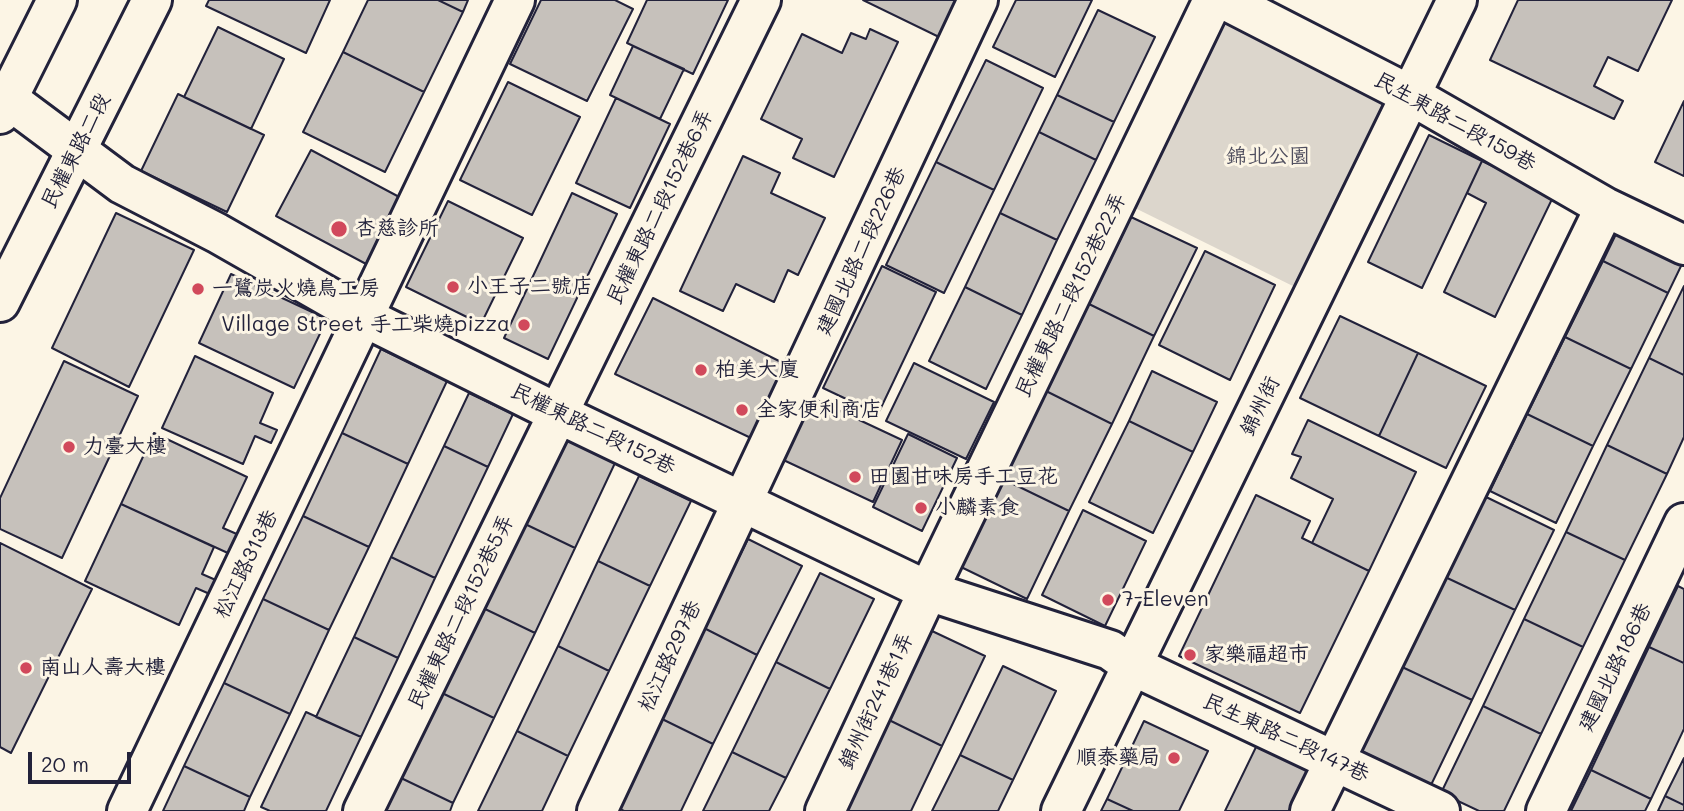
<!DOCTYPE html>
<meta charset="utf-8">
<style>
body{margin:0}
#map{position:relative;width:1684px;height:811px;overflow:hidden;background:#fcf5e5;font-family:Mali,sans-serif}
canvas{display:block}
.scale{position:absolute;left:28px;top:752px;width:103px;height:32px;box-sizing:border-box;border:4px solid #22223b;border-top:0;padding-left:9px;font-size:21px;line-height:24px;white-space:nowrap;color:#22223b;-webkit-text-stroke:5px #fcf5e5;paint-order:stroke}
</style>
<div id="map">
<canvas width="1684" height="811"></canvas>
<div class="scale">20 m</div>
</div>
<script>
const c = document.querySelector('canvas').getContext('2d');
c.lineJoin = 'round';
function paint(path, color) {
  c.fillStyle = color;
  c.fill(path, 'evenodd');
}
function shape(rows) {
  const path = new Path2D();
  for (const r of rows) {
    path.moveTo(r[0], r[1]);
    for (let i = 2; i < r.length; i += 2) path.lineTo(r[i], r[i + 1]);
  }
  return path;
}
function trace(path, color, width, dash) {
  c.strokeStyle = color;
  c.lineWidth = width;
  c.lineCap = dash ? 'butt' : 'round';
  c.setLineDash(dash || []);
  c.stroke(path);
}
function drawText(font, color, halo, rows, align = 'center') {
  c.font = font + ' Mali,"LXGW WenKai TC",sans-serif';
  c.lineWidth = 6;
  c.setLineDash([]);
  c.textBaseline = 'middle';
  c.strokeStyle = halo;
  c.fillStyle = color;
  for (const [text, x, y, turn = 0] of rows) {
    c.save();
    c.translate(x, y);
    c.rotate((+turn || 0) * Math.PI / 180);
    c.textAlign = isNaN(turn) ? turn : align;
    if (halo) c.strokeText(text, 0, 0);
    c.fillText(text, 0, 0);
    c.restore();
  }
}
const green = shape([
 [1227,20,1401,106,1309,294,1135,208]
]);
const building = shape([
 [209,0,330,0,306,53,206,6,209,0],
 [368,0,438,0,463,12,424,92,343,52,368,0],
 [438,0,468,0,463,12,438,0],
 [541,0,615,0,633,9,587,101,510,64,541,0],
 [647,0,728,0,693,74,627,43,647,0],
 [863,0,957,0,939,37,863,0],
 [1016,0,1092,0,1055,77,993,47,1016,0],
 [1518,0,1672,0,1638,71,1608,57,1594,86,1623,101,1614,119,1490,60,1518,0],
 [1098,10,1155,37,1114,122,1057,95,1098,10],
 [218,27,284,59,251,129,184,97,218,27],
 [870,29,898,42,834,177,793,158,802,139,761,119,802,34,842,53,851,33,866,39,870,29],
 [633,46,684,69,660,119,610,95,633,46],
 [343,52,424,92,385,172,303,132,343,52],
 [986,60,1043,88,994,190,936,162,986,60],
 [508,82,580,117,532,215,460,180,508,82],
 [178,94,264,135,227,212,141,171,178,94],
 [1057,95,1114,122,1096,160,1039,132,1057,95],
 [616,98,670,124,630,208,576,183,616,98],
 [1684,101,1684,176,1655,162,1684,101],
 [1039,132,1096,160,1057,240,1000,213,1039,132],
 [1429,135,1482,161,1422,288,1368,262,1429,135],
 [311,150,403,199,368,265,276,216,311,150],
 [743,156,780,173,771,193,825,218,798,275,788,270,774,302,736,284,723,311,680,291,743,156],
 [1482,161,1554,195,1495,317,1444,292,1486,203,1467,193,1482,161],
 [936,162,994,190,944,293,886,265,936,162],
 [572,193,617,214,548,359,504,338,572,193],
 [448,201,523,238,481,324,406,287,448,201],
 [116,213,194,250,129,387,52,348,116,213],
 [1000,213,1057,240,1022,315,965,287,1000,213],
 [1131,217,1197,248,1154,336,1089,304,1131,217],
 [1617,232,1682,264,1668,293,1603,261,1617,232],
 [1205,251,1275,285,1230,380,1159,345,1205,251],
 [1603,261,1668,293,1631,369,1565,337,1603,261],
 [882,266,936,292,878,414,823,388,882,266],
 [231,274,327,319,294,388,199,343,231,274],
 [1684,286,1684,375,1649,358,1684,286],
 [965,287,1022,315,986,389,929,361,965,287],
 [653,298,787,365,751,438,615,374,653,298],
 [1089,304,1154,336,1112,424,1046,391,1089,304],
 [1340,316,1418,353,1379,436,1300,398,1340,316],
 [1565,337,1631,369,1593,446,1527,414,1565,337],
 [381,349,447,381,408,464,342,433,381,349],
 [1418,353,1486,386,1446,468,1379,436,1418,353],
 [195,356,273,393,260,423,277,430,271,443,255,436,243,464,162,428,195,356],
 [1649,358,1684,375,1684,437,1667,474,1607,445,1649,358],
 [64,361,138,396,62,558,0,529,0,498,64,361],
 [914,363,994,402,966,459,886,421,914,363],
 [1152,371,1217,402,1193,452,1129,421,1152,371],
 [1046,391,1112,424,1069,511,1003,479,1046,391],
 [469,393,513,414,488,467,444,446,469,393],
 [806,395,902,440,873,502,777,457,806,395],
 [1527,414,1593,446,1556,523,1490,491,1527,414],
 [1308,420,1416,472,1369,571,1312,543,1333,499,1291,478,1301,457,1292,454,1308,420],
 [1129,421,1193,452,1153,533,1089,502,1129,421],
 [154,433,247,477,223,528,239,535,230,554,121,504,154,433],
 [342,433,408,464,369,547,303,516,342,433],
 [908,434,957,458,922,531,873,507,908,434],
 [563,438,615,463,575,548,523,523,563,438],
 [1607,445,1667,474,1625,560,1566,532,1607,445],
 [444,446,488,467,435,578,391,557,444,446],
 [639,476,691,501,650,586,598,561,639,476],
 [1003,479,1069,511,1027,599,961,567,1003,479],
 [1256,495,1310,521,1302,538,1369,571,1300,713,1179,656,1256,495],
 [1482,495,1554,530,1515,610,1443,576,1482,495],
 [121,504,214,547,202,574,218,581,212,595,196,588,179,625,85,581,121,504],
 [1083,510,1146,541,1105,626,1042,595,1083,510],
 [303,516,369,547,329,630,263,599,303,516],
 [523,523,575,548,535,633,483,608,523,523],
 [1566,532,1625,560,1583,647,1524,619,1566,532],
 [748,539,802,566,757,655,704,628,748,539],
 [0,543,92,589,11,753,0,747,0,543],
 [391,557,435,578,398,658,354,637,391,557],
 [598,561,650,586,609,671,558,646,598,561],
 [820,573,874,599,830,689,776,662,820,573],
 [1443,576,1515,610,1472,700,1400,666,1443,576],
 [1678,586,1684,589,1684,663,1649,647,1678,586],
 [263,599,329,630,290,714,224,683,263,599],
 [483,608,535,633,494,718,442,693,483,608],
 [1524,619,1583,647,1541,734,1483,706,1524,619],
 [704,628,757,655,713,744,660,718,704,628],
 [932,631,985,656,942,746,889,720,932,631],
 [354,637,398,658,361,737,316,717,354,637],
 [558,646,609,671,568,756,517,731,558,646],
 [1649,647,1684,663,1684,729,1651,799,1591,770,1649,647],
 [776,662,830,689,786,778,732,752,776,662],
 [1003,666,1056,691,1013,780,960,755,1003,666],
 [1400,666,1472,700,1431,785,1359,750,1400,666],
 [224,683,290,714,250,797,184,766,224,683],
 [442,693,494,718,453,803,401,778,442,693],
 [1483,706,1541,734,1504,811,1479,811,1441,793,1483,706],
 [306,712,361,737,326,811,270,811,261,807,306,712],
 [660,718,713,744,681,811,624,811,616,807,660,718],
 [889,720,942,746,911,811,849,811,846,809,889,720],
 [1144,721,1208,751,1179,811,1133,811,1107,799,1144,721],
 [517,731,568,756,542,811,478,811,517,731],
 [1257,745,1313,772,1294,811,1225,811,1257,745],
 [732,752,786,778,769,811,703,811,732,752],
 [960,755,1013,780,998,811,932,811,960,755],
 [1684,758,1684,805,1665,796,1684,758],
 [184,766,250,797,244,811,163,811,184,766],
 [1591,770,1651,799,1645,811,1571,811,1591,770],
 [401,778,453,803,450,811,386,811,401,778],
 [1665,796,1684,805,1684,811,1658,811,1665,796],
 [1107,799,1133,811,1101,811,1107,799]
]);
const minor = shape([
 [1225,0,1412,96,1605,207,1684,245],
 [0,93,122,184,217,233,364,317,559,414,928,591,1110,650,1131,665,1440,811],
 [127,811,515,0],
 [363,811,761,0],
 [597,811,978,0],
 [825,811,928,591,1213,0],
 [1061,811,1457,0],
 [1310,811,1605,207],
 [1546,811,1684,523]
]);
const major = shape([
 [0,114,57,0],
 [0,302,152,0]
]);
const markers = [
 [339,229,9,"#d1495b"],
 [453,287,7,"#d1495b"],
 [198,289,7,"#d1495b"],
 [524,325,7,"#d1495b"],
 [701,370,7,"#d1495b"],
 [742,410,7,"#d1495b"],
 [69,447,7,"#d1495b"],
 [855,477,7,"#d1495b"],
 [921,508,7,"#d1495b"],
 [1108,600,7,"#d1495b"],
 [1190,655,7,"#d1495b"],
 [26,668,7,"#d1495b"],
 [1174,758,7,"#d1495b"]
];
const streetNames = [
 ["民生東路二段159巷",1455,122,29],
 ["民權東路二段",76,151,-63],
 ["民權東路二段152巷6弄",660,207,-64],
 ["建國北路二段226巷",861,251,-65],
 ["民權東路二段152巷22弄",1071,295,-64],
 ["錦州街",1260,406,-64],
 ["民權東路二段152巷",593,429,26],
 ["松江路313巷",246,564,-64],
 ["民權東路二段152巷5弄",461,612,-64],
 ["松江路297巷",670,656,-65],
 ["建國北路186巷",1615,667,-64],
 ["錦州街241巷1弄",876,701,-65],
 ["民生東路二段147巷",1286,738,25]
];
const parkNames = [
 ["錦北公園",1268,157]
];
const poiNames = [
 ["杏慈診所",355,229],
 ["小王子二號店",467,287],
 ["一鷺炭火燒鳥工房",212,289],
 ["Village Street 手工柴燒pizza",510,325,"right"],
 ["柏美大廈",715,370],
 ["全家便利商店",756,410],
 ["力臺大樓",83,447],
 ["田園甘味房手工豆花",869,477],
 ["小麟素食",935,508],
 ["7-Eleven",1122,600],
 ["家樂福超市",1204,655],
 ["南山人壽大樓",40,668],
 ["順泰藥局",1160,758,"right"]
];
paint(green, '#dcd6cc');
paint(building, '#c6c1bb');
trace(building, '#22223b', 2);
trace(minor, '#22223b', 44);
trace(major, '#22223b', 44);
trace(minor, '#fcf5e5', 38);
trace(major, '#fcf5e5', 38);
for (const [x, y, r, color] of markers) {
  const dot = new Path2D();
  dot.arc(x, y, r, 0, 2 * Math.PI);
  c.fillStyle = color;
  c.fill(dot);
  trace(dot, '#fcf5e5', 2.5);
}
drawText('21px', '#22223b', '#fcf5e5', streetNames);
drawText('21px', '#504f5f', '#fcf5e5', parkNames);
drawText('21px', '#22223b', '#fcf5e5', poiNames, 'left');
</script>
